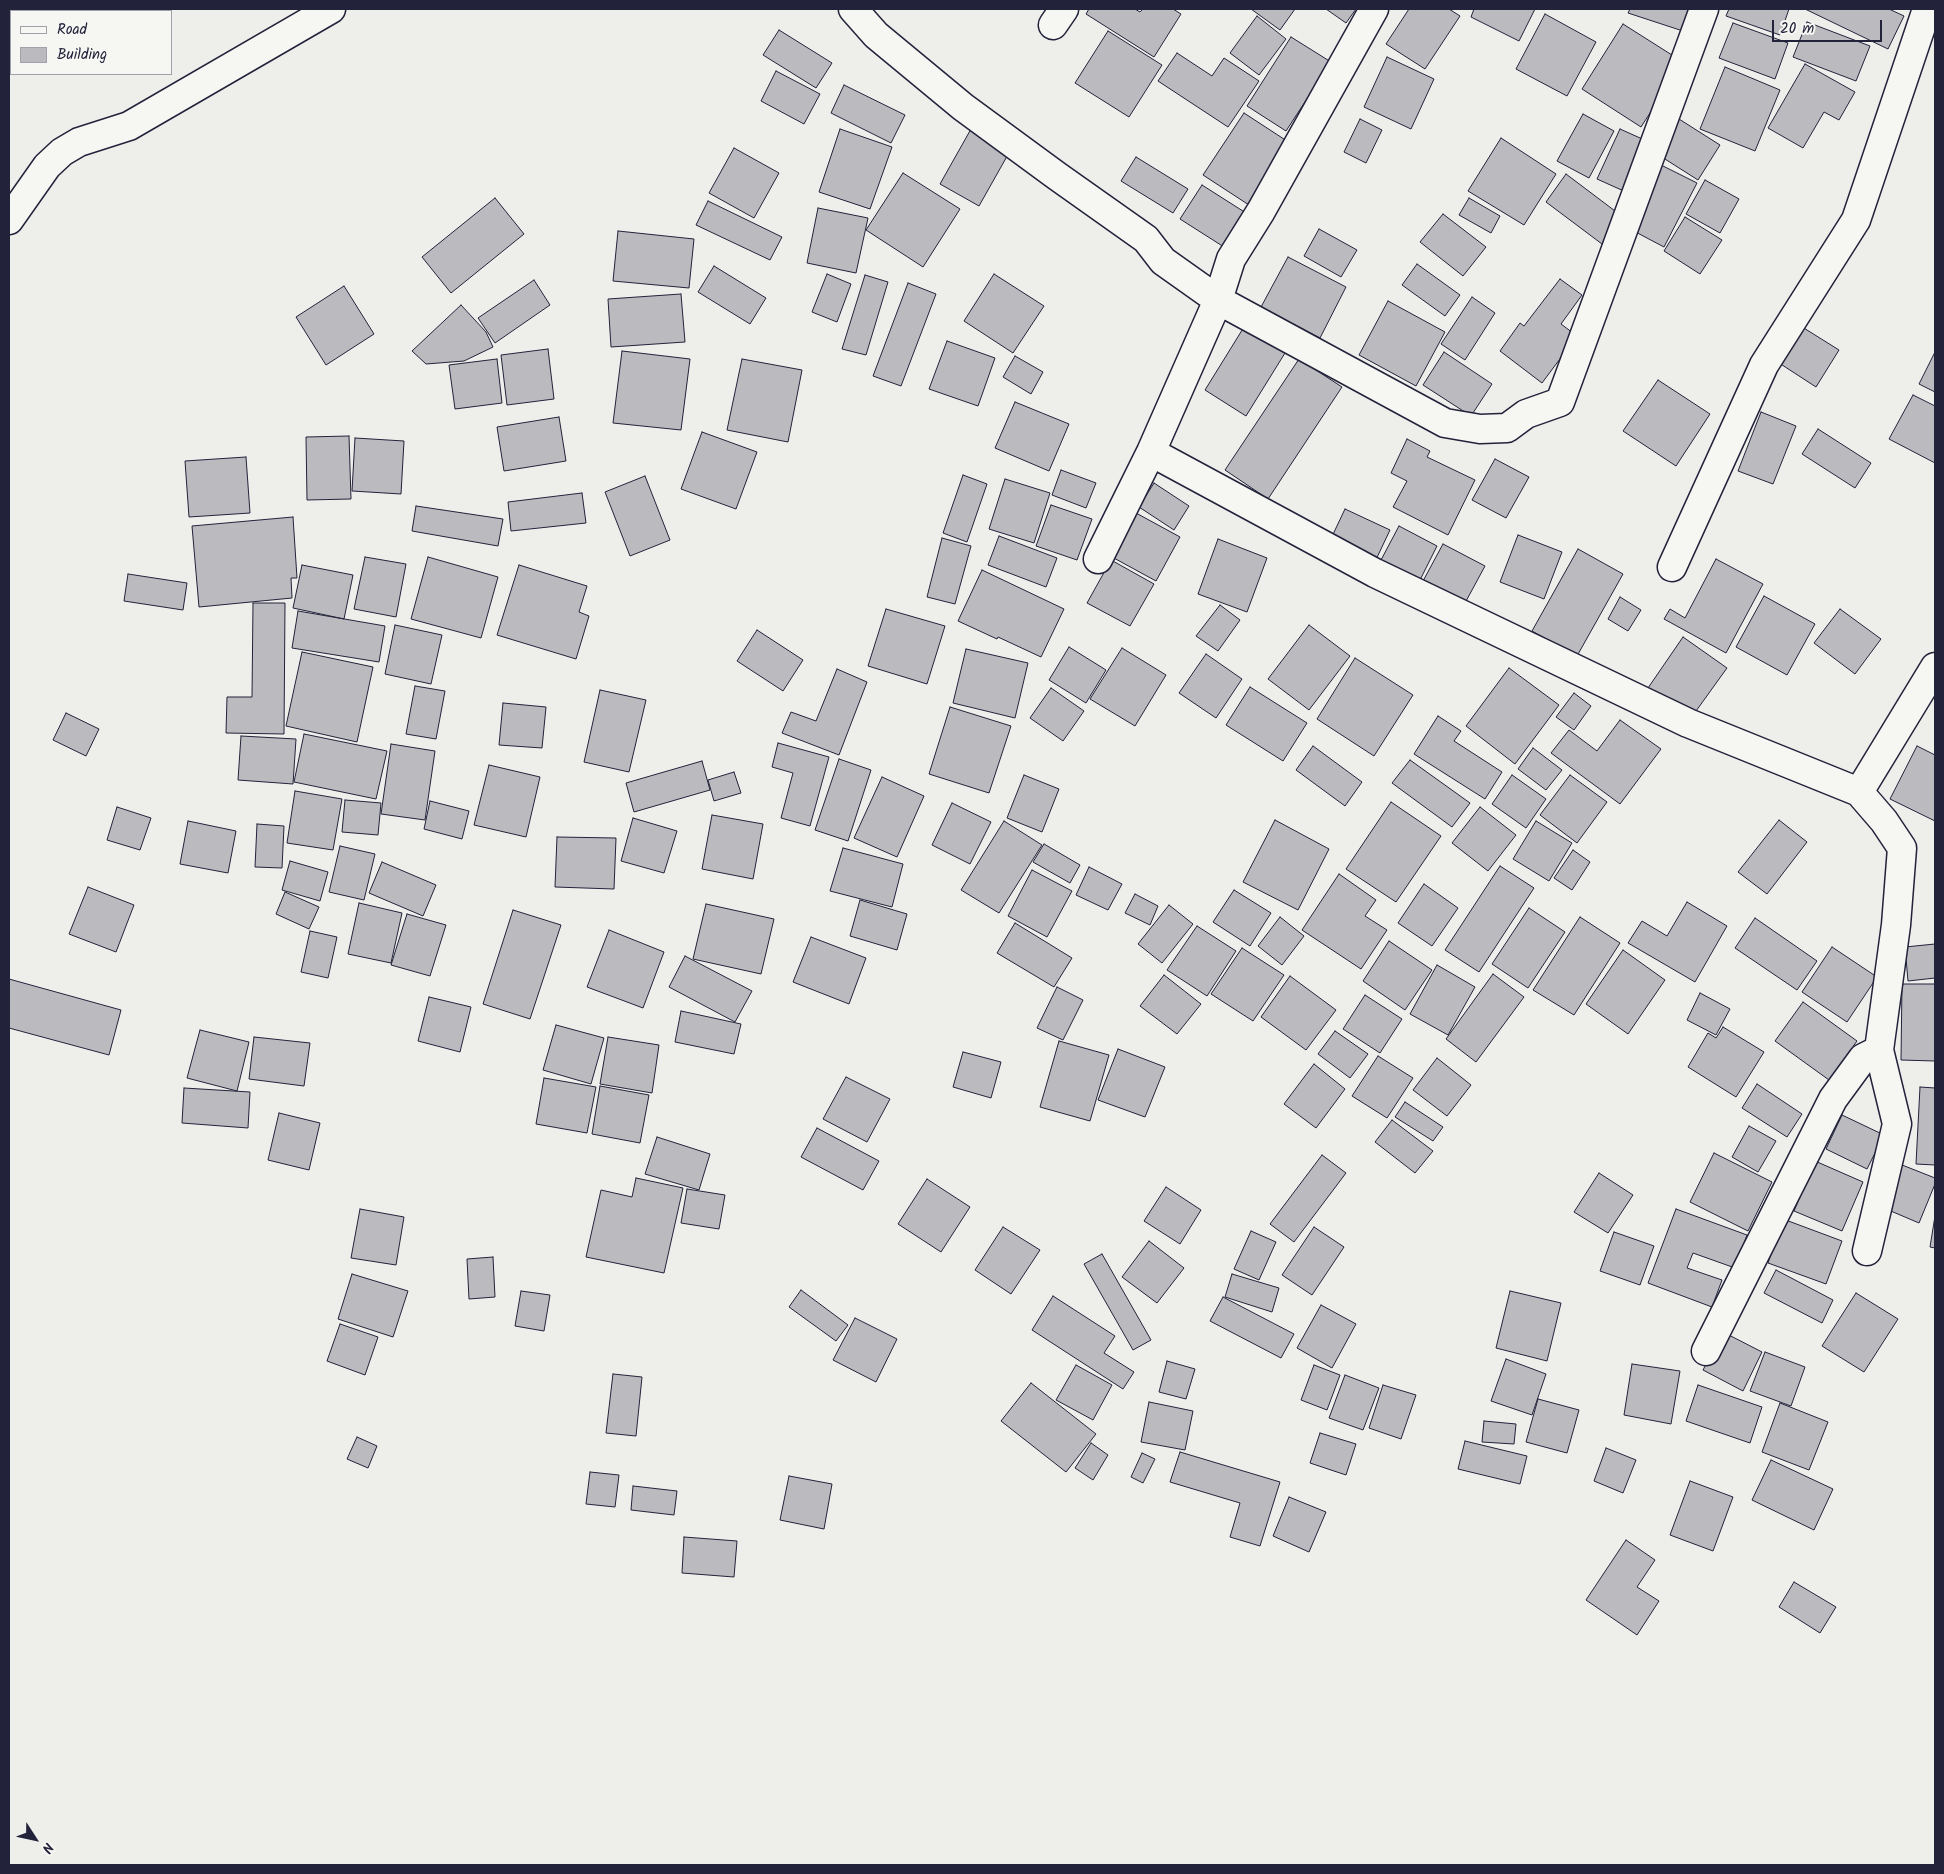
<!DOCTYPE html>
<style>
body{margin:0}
#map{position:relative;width:1944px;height:1874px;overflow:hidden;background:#eeeeeb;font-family:Kalam,sans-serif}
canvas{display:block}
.frame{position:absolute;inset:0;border:10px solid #22223b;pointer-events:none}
.legend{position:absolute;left:10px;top:10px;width:162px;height:65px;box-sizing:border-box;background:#f6f6f2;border:1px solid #a1a1a9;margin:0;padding:6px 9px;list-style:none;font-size:15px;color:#22223b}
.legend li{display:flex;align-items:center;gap:10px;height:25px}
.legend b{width:25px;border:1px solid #a1a1a9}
.north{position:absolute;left:10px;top:1814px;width:50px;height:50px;-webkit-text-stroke:4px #f6f6f2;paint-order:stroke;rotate:125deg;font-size:14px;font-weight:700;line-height:20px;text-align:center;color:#22223b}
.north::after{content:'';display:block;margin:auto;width:18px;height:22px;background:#22223b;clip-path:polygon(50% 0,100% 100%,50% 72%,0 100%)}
.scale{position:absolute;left:1772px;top:20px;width:110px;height:22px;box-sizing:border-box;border:2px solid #22223b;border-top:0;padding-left:6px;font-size:15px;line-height:18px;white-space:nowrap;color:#22223b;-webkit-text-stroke:4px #f6f6f2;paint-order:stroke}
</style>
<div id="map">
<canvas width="1944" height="1874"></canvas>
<div class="frame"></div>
<ul class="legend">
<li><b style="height:6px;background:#f6f6f2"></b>Road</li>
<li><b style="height:14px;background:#bbbbbf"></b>Building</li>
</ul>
<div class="north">N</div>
<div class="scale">20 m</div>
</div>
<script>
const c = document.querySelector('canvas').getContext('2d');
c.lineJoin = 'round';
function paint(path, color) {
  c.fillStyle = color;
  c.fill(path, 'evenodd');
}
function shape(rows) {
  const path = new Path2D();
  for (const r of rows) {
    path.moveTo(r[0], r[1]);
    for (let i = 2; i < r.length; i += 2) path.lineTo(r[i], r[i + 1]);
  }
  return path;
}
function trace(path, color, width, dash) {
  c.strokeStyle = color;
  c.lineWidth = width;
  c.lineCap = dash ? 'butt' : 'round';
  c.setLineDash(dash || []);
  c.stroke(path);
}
const building = shape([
 [1089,9,1135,9,1140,12,1143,9,1173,9,1181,14,1154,57,1086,14,1089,9],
 [1251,9,1295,9,1280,30,1251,9],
 [1326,9,1356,9,1346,23,1326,9],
 [1409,9,1449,9,1460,16,1425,69,1386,44,1409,9],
 [1474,9,1535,9,1519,41,1471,17,1474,9],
 [1630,9,1697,9,1689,33,1628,13,1630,9],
 [1729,9,1789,9,1780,35,1726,16,1729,9],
 [1805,9,1889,9,1904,16,1888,49,1805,9],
 [1545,14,1596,42,1567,96,1516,69,1545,14],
 [1257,16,1286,39,1259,75,1230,53,1257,16],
 [1807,22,1870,46,1856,81,1793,57,1807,22],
 [1733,23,1788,43,1775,79,1719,58,1733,23],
 [1623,24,1683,62,1641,127,1582,89,1623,24],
 [779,30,832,63,816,88,763,55,779,30],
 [1108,31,1162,65,1129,117,1075,83,1108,31],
 [1291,37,1331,62,1286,131,1247,106,1291,37],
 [1177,53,1212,76,1224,58,1259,81,1228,127,1158,81,1177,53],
 [1387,57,1434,79,1411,129,1364,107,1387,57],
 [1805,64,1855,92,1839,120,1824,112,1803,148,1768,128,1805,64],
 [1725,67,1780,90,1755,151,1700,129,1725,67],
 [776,71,820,94,804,124,761,101,776,71],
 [844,85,905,115,891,143,831,113,844,85],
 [1244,113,1290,143,1249,205,1203,175,1244,113],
 [1583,114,1614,131,1589,178,1557,161,1583,114],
 [1360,119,1382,130,1366,163,1344,152,1360,119],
 [1679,119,1720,145,1698,180,1657,154,1679,119],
 [840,129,892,147,870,209,819,192,840,129],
 [971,129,1010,151,979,206,940,184,971,129],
 [1620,129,1649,142,1626,192,1597,179,1620,129],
 [1501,138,1556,174,1524,225,1468,191,1501,138],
 [734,148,779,173,754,218,709,193,734,148],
 [1136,157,1188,189,1173,213,1121,181,1136,157],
 [1661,165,1697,183,1664,247,1628,228,1661,165],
 [903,173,960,209,923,267,866,230,903,173],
 [1566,174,1623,217,1602,244,1546,202,1566,174],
 [1705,180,1739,199,1720,233,1686,214,1705,180],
 [1202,185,1246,213,1224,247,1180,219,1202,185],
 [495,198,524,234,451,293,422,257,495,198],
 [1469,198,1500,216,1491,233,1459,215,1469,198],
 [708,201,782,237,770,260,696,225,708,201],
 [818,208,868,218,856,273,807,263,818,208],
 [1443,214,1486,247,1463,276,1420,242,1443,214],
 [1685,217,1722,240,1700,274,1664,251,1685,217],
 [1319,229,1357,250,1341,277,1304,256,1319,229],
 [618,231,694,239,689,288,613,281,618,231],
 [1288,257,1346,287,1320,338,1261,307,1288,257],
 [1417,264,1460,295,1445,316,1402,285,1417,264],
 [714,266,766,298,750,324,698,292,714,266],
 [827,274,851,284,837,322,812,312,827,274],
 [994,274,1044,306,1013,353,964,321,994,274],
 [865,275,888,282,866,355,842,349,865,275],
 [1560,279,1582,295,1561,324,1577,336,1542,383,1500,351,1520,323,1524,326,1560,279],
 [534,280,550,305,495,343,478,318,534,280],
 [908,283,936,294,901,386,873,376,908,283],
 [344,286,374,334,326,365,296,317,344,286],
 [681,294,685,342,611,347,608,299,681,294],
 [1472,297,1495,313,1465,360,1441,344,1472,297],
 [1388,301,1445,332,1416,386,1359,355,1388,301],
 [461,305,486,332,493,347,464,361,426,364,412,351,461,305],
 [1799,325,1839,350,1816,387,1776,361,1799,325],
 [1244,327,1285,353,1246,416,1205,390,1244,327],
 [947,341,995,358,978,406,929,389,947,341],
 [548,349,554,399,507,405,501,355,548,349],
 [622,351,690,359,681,430,613,423,622,351],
 [1444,352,1492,384,1471,416,1423,385,1444,352],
 [1935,352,1935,392,1919,384,1935,352],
 [1015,356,1043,372,1031,394,1003,377,1015,356],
 [497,359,502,403,455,409,449,365,497,359],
 [742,359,802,370,788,442,727,430,742,359],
 [1299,359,1342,387,1268,499,1225,470,1299,359],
 [1658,380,1710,414,1676,466,1623,431,1658,380],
 [1913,395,1935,406,1935,463,1889,439,1913,395],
 [1015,402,1069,424,1049,471,995,448,1015,402],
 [1761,412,1796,426,1773,484,1738,471,1761,412],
 [559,417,566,461,504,471,497,427,559,417],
 [1818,429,1871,463,1855,488,1802,454,1818,429],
 [702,432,757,452,736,509,681,489,702,432],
 [349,436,351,499,307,500,306,437,349,436],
 [355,438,404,441,401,494,352,491,355,438],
 [1407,439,1430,451,1427,457,1475,480,1448,535,1393,507,1407,481,1391,473,1407,439],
 [246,457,250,513,189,517,185,461,246,457],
 [1495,459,1529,477,1506,518,1472,500,1495,459],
 [1061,470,1096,483,1086,508,1052,495,1061,470],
 [963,475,987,484,967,542,943,533,963,475],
 [645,476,670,540,630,556,605,492,645,476],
 [1005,479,1050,493,1034,543,989,529,1005,479],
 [1154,483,1189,506,1174,530,1139,507,1154,483],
 [582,493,586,523,511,531,508,502,582,493],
 [1051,505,1092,519,1077,560,1036,546,1051,505],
 [416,506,503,519,498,546,412,531,416,506],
 [1345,509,1390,530,1372,568,1327,547,1345,509],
 [1136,513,1180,537,1156,581,1112,557,1136,513],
 [293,517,297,578,291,578,292,598,199,607,192,526,293,517],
 [1399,526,1437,546,1420,580,1381,560,1399,526],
 [1518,535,1562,552,1544,599,1500,582,1518,535],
 [999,536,1057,558,1046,587,988,565,999,536],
 [942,538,971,546,955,604,927,597,942,538],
 [1218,539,1267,558,1247,612,1198,594,1218,539],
 [1443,544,1485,566,1465,603,1423,581,1443,544],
 [1578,549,1623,574,1577,656,1532,631,1578,549],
 [365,557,406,564,396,617,354,609,365,557],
 [428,557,498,577,481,638,411,619,428,557],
 [1716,559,1763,584,1726,653,1664,619,1670,609,1685,618,1716,559],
 [1111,560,1154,584,1130,626,1087,603,1111,560],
 [302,565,353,575,344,619,293,608,302,565],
 [519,565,587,586,579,612,589,616,576,659,497,635,519,565],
 [982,570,1064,609,1041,657,998,637,997,639,958,621,982,570],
 [128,574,187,583,183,610,124,601,128,574],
 [1764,596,1815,624,1787,675,1736,647,1764,596],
 [1620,597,1641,610,1628,631,1608,619,1620,597],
 [253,603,285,603,284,734,226,733,227,697,252,697,253,603],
 [1220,605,1240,620,1218,651,1196,636,1220,605],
 [886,609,945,626,927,684,868,666,886,609],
 [1840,609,1881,639,1855,674,1814,643,1840,609],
 [298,611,385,626,379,662,292,648,298,611],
 [395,625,442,635,431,684,385,674,395,625],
 [1309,625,1350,656,1309,710,1268,679,1309,625],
 [757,630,803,660,783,691,737,661,757,630],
 [1683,637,1727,668,1691,718,1648,688,1683,637],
 [1069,647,1106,670,1086,703,1049,680,1069,647],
 [1122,648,1166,675,1135,726,1090,699,1122,648],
 [966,649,1028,663,1015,718,953,703,966,649],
 [302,652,373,667,357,742,286,726,302,652],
 [1206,654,1242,679,1216,718,1179,693,1206,654],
 [1355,658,1413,695,1374,756,1317,719,1355,658],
 [1509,668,1559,705,1515,764,1466,726,1509,668],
 [837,669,867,682,839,755,782,733,791,712,816,721,837,669],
 [415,686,445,691,436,739,406,734,415,686],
 [1250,687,1307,723,1283,761,1226,725,1250,687],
 [1051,688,1084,711,1063,741,1030,718,1051,688],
 [600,690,646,700,629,772,584,762,600,690],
 [1574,693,1591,706,1574,730,1556,717,1574,693],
 [503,703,546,707,542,748,499,745,503,703],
 [950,707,1011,726,989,793,929,774,950,707],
 [66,713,99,729,86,756,53,740,66,713],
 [1438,716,1461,731,1454,741,1502,772,1485,799,1414,754,1438,716],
 [1620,720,1661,749,1620,804,1551,753,1569,730,1597,751,1620,720],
 [304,734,387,751,376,799,294,782,304,734],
 [241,736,296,739,293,784,238,780,241,736],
 [778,743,829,757,810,826,781,818,793,773,772,767,778,743],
 [391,744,435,751,425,820,381,814,391,744],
 [1313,746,1362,782,1345,806,1296,770,1313,746],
 [1917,746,1935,755,1935,821,1890,799,1917,746],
 [1533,748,1562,770,1546,790,1518,769,1533,748],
 [839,759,871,770,848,841,815,830,839,759],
 [1410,760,1470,803,1452,827,1392,783,1410,760],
 [702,761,710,790,634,812,626,783,702,761],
 [489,765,540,777,526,837,474,825,489,765],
 [734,772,741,793,714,801,708,780,734,772],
 [1024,775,1059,789,1042,832,1007,818,1024,775],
 [1512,775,1546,799,1526,828,1492,804,1512,775],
 [1570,775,1607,802,1577,843,1540,815,1570,775],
 [882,777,924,796,897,857,854,838,882,777],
 [295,791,342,799,333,850,287,843,295,791],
 [345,800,381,803,378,835,342,832,345,800],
 [430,801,469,811,462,839,424,829,430,801],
 [1391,802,1441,836,1396,902,1346,869,1391,802],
 [952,803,991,822,970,864,932,845,952,803],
 [117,807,151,818,140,850,107,840,117,807],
 [1480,807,1516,835,1488,871,1452,843,1480,807],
 [712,815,763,824,753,879,702,869,712,815],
 [633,818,677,831,664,873,621,861,633,818],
 [1275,820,1329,849,1298,910,1243,882,1275,820],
 [1779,820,1807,842,1767,894,1738,872,1779,820],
 [188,821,236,831,228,873,180,864,188,821],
 [1004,821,1042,845,999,913,961,890,1004,821],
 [1536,821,1572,843,1549,881,1513,859,1536,821],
 [257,824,284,826,282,868,255,867,257,824],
 [557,837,616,838,614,889,555,887,557,837],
 [1044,844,1080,865,1070,883,1033,862,1044,844],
 [340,846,375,854,364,900,329,892,340,846],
 [843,848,903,864,892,907,830,891,843,848],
 [1573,850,1590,862,1572,890,1554,878,1573,850],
 [290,861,328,872,320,901,282,890,290,861],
 [382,862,436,885,423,916,369,893,382,862],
 [1500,866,1534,888,1479,972,1445,950,1500,866],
 [1089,867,1122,884,1108,910,1076,895,1089,867],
 [1032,870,1072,891,1047,937,1008,916,1032,870],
 [1339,874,1376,900,1365,916,1387,930,1361,969,1302,930,1339,874],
 [1424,884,1458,908,1432,946,1398,923,1424,884],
 [88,887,134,905,116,952,69,934,88,887],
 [1234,890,1271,913,1250,946,1213,922,1234,890],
 [285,892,319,907,309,929,276,914,285,892],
 [1135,894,1158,906,1150,925,1125,913,1135,894],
 [860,900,907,914,897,950,850,936,860,900],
 [1687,902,1727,926,1695,982,1628,943,1642,921,1667,936,1687,902],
 [359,903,402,913,391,963,348,954,359,903],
 [706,904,774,919,761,974,693,959,706,904],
 [1169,905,1193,924,1162,963,1138,944,1169,905],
 [1529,908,1565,932,1528,988,1492,964,1529,908],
 [513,910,561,925,530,1019,483,1004,513,910],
 [407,914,446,925,430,976,391,965,407,914],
 [1280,917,1304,936,1282,965,1258,946,1280,917],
 [1580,917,1620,943,1574,1015,1533,990,1580,917],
 [1755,918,1817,961,1797,990,1735,948,1755,918],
 [1015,923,1072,958,1054,987,997,953,1015,923],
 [1197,926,1236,951,1207,996,1167,970,1197,926],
 [609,930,664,952,643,1008,587,987,609,930],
 [310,931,337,937,328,978,301,972,310,931],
 [811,937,866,958,849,1004,793,982,811,937],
 [1389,941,1432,970,1405,1010,1363,981,1389,941],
 [1935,944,1935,978,1908,981,1905,947,1935,944],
 [1832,947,1877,977,1847,1022,1802,992,1832,947],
 [1242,948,1284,975,1253,1021,1211,994,1242,948],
 [1623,950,1665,980,1628,1034,1586,1004,1623,950],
 [685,956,752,991,735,1022,669,987,685,956],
 [1437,965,1475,987,1448,1035,1410,1014,1437,965],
 [1493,974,1524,997,1476,1062,1446,1039,1493,974],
 [1164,975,1201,1004,1177,1034,1140,1006,1164,975],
 [1290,976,1336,1010,1306,1050,1261,1017,1290,976],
 [9,979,121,1010,109,1055,9,1028,9,979],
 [1902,984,1935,984,1935,1061,1901,1060,1902,984],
 [1057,987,1083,1000,1063,1040,1037,1028,1057,987],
 [1700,993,1730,1009,1716,1035,1687,1020,1700,993],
 [1365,995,1402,1019,1380,1053,1343,1029,1365,995],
 [429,997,471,1007,460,1052,418,1041,429,997],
 [1803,1002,1857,1041,1829,1080,1775,1041,1803,1002],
 [681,1011,741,1024,734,1054,675,1042,681,1011],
 [556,1025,604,1038,591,1084,543,1070,556,1025],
 [1723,1027,1764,1052,1736,1097,1688,1067,1708,1033,1716,1038,1723,1027],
 [200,1030,249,1042,237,1091,187,1078,200,1030],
 [1335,1031,1368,1054,1350,1078,1318,1054,1335,1031],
 [254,1037,310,1043,304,1086,249,1079,254,1037],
 [608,1037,659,1045,652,1093,600,1084,608,1037],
 [1059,1041,1109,1055,1090,1121,1040,1107,1059,1041],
 [1118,1049,1165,1067,1145,1117,1098,1100,1118,1049],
 [963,1052,1001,1062,991,1098,953,1087,963,1052],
 [1378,1056,1413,1078,1387,1118,1352,1096,1378,1056],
 [1437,1058,1471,1085,1447,1116,1413,1090,1437,1058],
 [1314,1064,1345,1089,1316,1128,1284,1104,1314,1064],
 [846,1077,890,1099,867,1142,823,1119,846,1077],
 [544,1078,596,1087,587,1133,536,1124,544,1078],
 [1757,1084,1802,1114,1787,1137,1742,1108,1757,1084],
 [600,1086,649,1095,640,1143,592,1134,600,1086],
 [1920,1087,1935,1088,1935,1165,1916,1164,1920,1087],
 [184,1088,250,1092,248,1128,182,1123,184,1088],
 [1405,1102,1443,1127,1433,1141,1395,1117,1405,1102],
 [279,1113,320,1123,309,1170,268,1160,279,1113],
 [1842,1115,1884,1135,1867,1169,1826,1149,1842,1115],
 [1392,1120,1433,1151,1415,1173,1375,1142,1392,1120],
 [1749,1126,1776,1141,1758,1172,1732,1157,1749,1126],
 [817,1128,879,1161,863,1190,801,1157,817,1128],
 [657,1137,710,1154,699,1190,645,1174,657,1137],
 [1714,1153,1772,1182,1748,1231,1690,1202,1714,1153],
 [1322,1155,1346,1173,1294,1242,1270,1224,1322,1155],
 [1815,1161,1863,1182,1842,1231,1794,1211,1815,1161],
 [1897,1163,1935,1178,1935,1184,1919,1223,1879,1206,1897,1163],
 [1599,1173,1633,1195,1608,1233,1574,1212,1599,1173],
 [636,1178,683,1188,664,1273,586,1257,601,1190,632,1197,636,1178],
 [927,1179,970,1207,941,1252,898,1224,927,1179],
 [1166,1187,1201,1210,1180,1244,1144,1221,1166,1187],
 [687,1189,725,1195,719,1229,681,1223,687,1189],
 [360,1209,404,1217,396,1265,351,1258,360,1209],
 [1676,1209,1747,1235,1735,1268,1693,1253,1687,1268,1722,1280,1712,1307,1648,1283,1676,1209],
 [1935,1216,1935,1248,1930,1247,1935,1216],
 [1783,1219,1842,1241,1826,1284,1768,1263,1783,1219],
 [1003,1227,1040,1250,1011,1294,975,1270,1003,1227],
 [1314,1227,1344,1247,1312,1295,1282,1275,1314,1227],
 [1251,1231,1276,1242,1259,1280,1234,1269,1251,1231],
 [1614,1232,1654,1246,1640,1285,1600,1271,1614,1232],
 [1149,1241,1184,1268,1157,1303,1122,1277,1149,1241],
 [1102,1254,1151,1340,1133,1350,1084,1264,1102,1254],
 [493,1257,495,1297,469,1299,467,1259,493,1257],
 [1776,1270,1833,1300,1822,1323,1764,1293,1776,1270],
 [352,1274,408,1291,393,1337,338,1319,352,1274],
 [1232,1274,1279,1288,1272,1312,1225,1297,1232,1274],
 [801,1290,848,1325,836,1341,789,1307,801,1290],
 [521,1291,550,1295,544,1331,515,1326,521,1291],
 [1510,1291,1561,1303,1547,1361,1496,1348,1510,1291],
 [1856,1293,1898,1319,1864,1372,1822,1346,1856,1293],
 [1053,1296,1115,1336,1104,1353,1134,1372,1123,1389,1032,1330,1053,1296],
 [1223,1297,1294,1334,1281,1358,1210,1321,1223,1297],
 [1321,1305,1356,1324,1332,1368,1297,1348,1321,1305],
 [855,1318,897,1339,876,1382,833,1360,855,1318],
 [340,1324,378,1337,365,1375,327,1361,340,1324],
 [1723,1332,1762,1352,1743,1391,1703,1370,1723,1332],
 [1765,1352,1805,1367,1791,1406,1750,1391,1765,1352],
 [1506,1359,1546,1374,1532,1415,1491,1401,1506,1359],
 [1167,1361,1195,1369,1186,1399,1159,1392,1167,1361],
 [1632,1364,1680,1371,1671,1424,1624,1415,1632,1364],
 [1076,1365,1112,1385,1093,1420,1056,1400,1076,1365],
 [1314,1365,1340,1375,1327,1410,1301,1400,1314,1365],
 [613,1374,642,1377,636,1436,606,1433,613,1374],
 [1345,1375,1379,1388,1363,1430,1329,1418,1345,1375],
 [1031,1383,1096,1434,1066,1472,1001,1421,1031,1383],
 [1383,1385,1416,1395,1401,1439,1369,1428,1383,1385],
 [1698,1385,1762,1407,1750,1443,1686,1421,1698,1385],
 [1538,1399,1579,1410,1567,1453,1526,1442,1538,1399],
 [1149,1402,1193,1411,1185,1450,1141,1442,1149,1402],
 [1780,1403,1828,1422,1809,1470,1762,1452,1780,1403],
 [1484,1421,1516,1424,1514,1444,1482,1442,1484,1421],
 [1320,1433,1356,1444,1346,1475,1310,1463,1320,1433],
 [357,1437,377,1446,368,1468,347,1459,357,1437],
 [1465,1441,1527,1456,1520,1484,1458,1469,1465,1441],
 [1091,1443,1108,1455,1093,1480,1075,1468,1091,1443],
 [1606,1448,1636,1460,1623,1493,1594,1481,1606,1448],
 [1180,1452,1280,1482,1260,1546,1230,1537,1240,1503,1170,1482,1180,1452],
 [1142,1453,1155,1459,1143,1483,1131,1477,1142,1453],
 [1771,1460,1833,1489,1814,1530,1752,1500,1771,1460],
 [590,1472,619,1475,615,1507,586,1504,590,1472],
 [789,1476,832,1484,824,1529,780,1520,789,1476],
 [1690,1481,1733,1497,1713,1551,1670,1535,1690,1481],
 [633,1486,677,1491,674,1515,631,1510,633,1486],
 [1289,1497,1326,1512,1309,1552,1273,1536,1289,1497],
 [684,1537,737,1541,734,1577,682,1573,684,1537],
 [1626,1540,1655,1560,1637,1587,1659,1601,1637,1635,1586,1600,1626,1540],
 [1794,1582,1836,1607,1820,1633,1779,1607,1794,1582]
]);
const minor = shape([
 [853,9,876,35,963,107,1057,176,1146,239,1163,261,1218,300,1231,259,1261,211,1374,9],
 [1053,25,1064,9],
 [9,220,47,166,62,152,79,142,129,126,331,9],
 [1151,452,1375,573,1688,723,1859,792],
 [1098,559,1151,452,1218,300,1445,423,1480,429,1507,428,1526,414,1560,402,1704,9],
 [1672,567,1764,365,1856,220,1927,9],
 [1867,1251,1897,1124,1879,1050,1896,925,1902,848,1884,821,1859,792,1935,667],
 [1706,1351,1833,1099,1863,1058,1879,1050]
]);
paint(building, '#bbbbbf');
trace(building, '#22223b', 1);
trace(minor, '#22223b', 31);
trace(minor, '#f6f6f2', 28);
</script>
